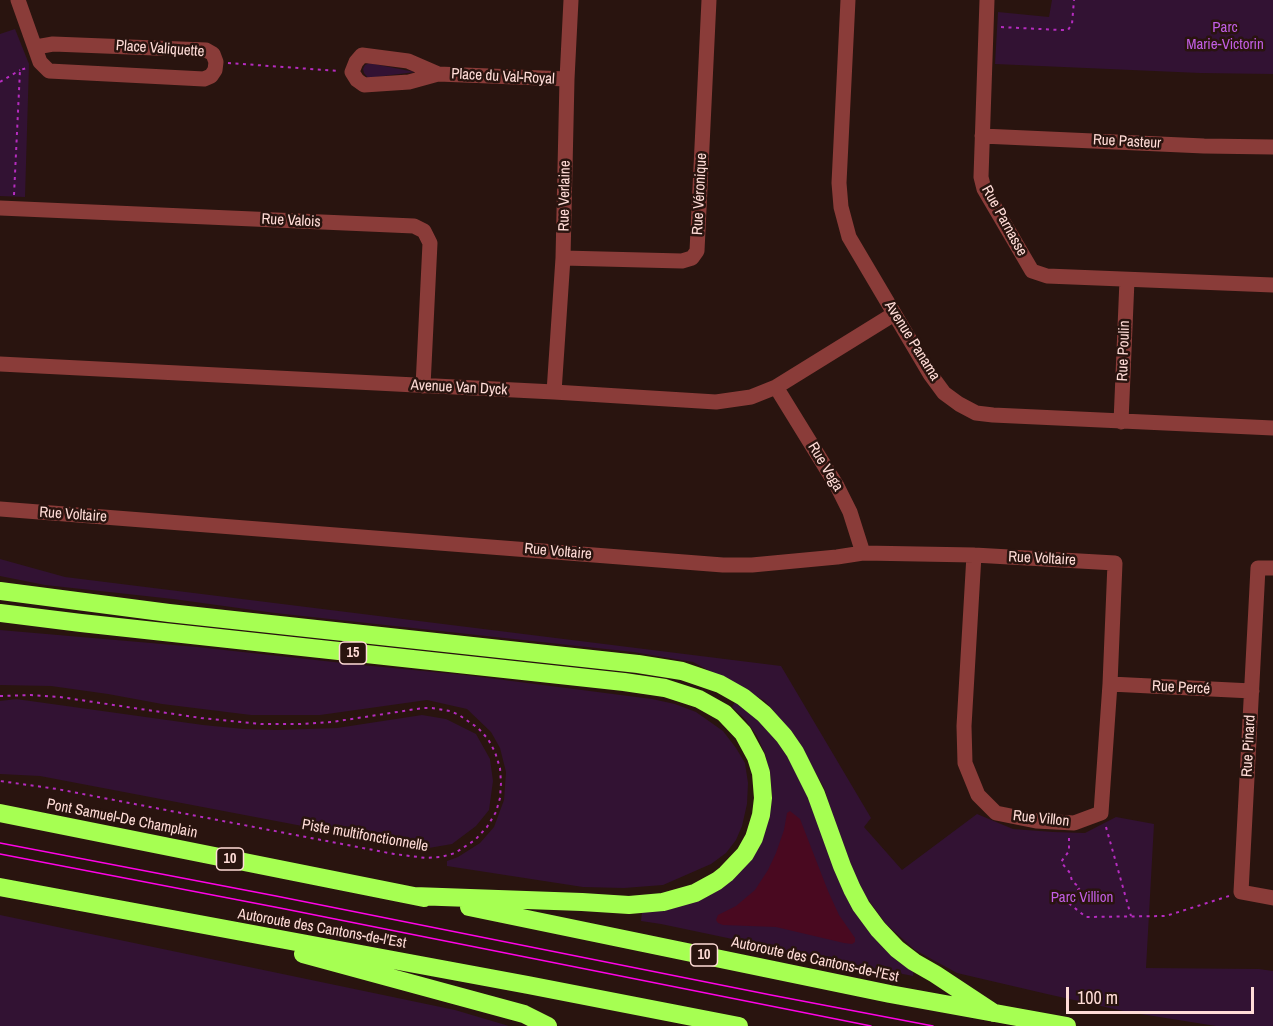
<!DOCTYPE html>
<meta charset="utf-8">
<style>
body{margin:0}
#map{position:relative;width:1273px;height:1026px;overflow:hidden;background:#29140f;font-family:"Archivo Narrow",sans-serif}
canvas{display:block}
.scale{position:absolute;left:1066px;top:987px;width:188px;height:27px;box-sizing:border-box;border:3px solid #ffdcd7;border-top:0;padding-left:8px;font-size:18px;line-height:21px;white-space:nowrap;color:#ffdcd7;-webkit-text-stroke:4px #29140f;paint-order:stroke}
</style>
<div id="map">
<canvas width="1273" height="1026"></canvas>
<div class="scale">100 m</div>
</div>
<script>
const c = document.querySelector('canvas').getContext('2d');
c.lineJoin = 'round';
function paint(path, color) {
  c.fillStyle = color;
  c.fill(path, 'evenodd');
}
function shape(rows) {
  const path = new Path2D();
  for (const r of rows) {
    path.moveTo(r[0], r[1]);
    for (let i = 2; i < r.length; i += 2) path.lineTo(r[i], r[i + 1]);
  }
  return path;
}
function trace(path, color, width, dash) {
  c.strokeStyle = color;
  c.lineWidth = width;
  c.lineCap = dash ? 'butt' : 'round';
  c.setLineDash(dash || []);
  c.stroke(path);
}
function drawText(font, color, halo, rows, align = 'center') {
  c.font = font + ' "Archivo Narrow",sans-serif';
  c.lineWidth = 5;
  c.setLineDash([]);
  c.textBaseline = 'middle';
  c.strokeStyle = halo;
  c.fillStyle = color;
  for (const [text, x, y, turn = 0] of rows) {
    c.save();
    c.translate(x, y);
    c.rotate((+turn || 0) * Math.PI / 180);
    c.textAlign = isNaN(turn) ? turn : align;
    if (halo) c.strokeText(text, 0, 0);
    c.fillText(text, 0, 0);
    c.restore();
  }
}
const green = shape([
 [1052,0,1273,0,1273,74,1200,73,995,64,998,12,1049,17],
 [15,29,29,64,25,197,0,196,0,34],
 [369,63,415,72,368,78,364,73,363,69,365,65],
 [0,559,65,577,781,666,871,818,864,827,902,870,977,814,1013,829,1053,832,1085,833,1116,817,1154,824,1146,968,1259,969,1273,971,1273,1026,1216,1026,1128,1012,1047,994,957,973,915,950,886,924,861,890,841,841,824,788,795,736,765,701,693,662,633,652,275,613,173,599,45,585,0,576],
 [0,630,197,647,352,664,465,675,652,699,675,704,696,712,723,731,736,748,745,763,748,783,747,804,742,826,736,840,726,853,711,864,663,885,624,888,583,887,447,866,447,861,458,857,480,843,494,827,504,800,506,772,500,748,491,732,467,709,427,700,320,715,251,715,162,704,108,694,51,686,0,685],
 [16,699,203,725,244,729,277,730,337,728,422,715,446,719,476,734,490,759,493,781,489,810,476,826,452,844,423,849,40,776,0,774,0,701],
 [736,700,774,735,789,758,802,781,825,843,914,970,913,976,837,961,661,924,641,921,642,912,749,861,762,841,768,821,772,798,770,774,765,754,757,736,745,719,732,707],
 [0,915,455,1010,509,1026,0,1026]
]);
const water = shape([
 [790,811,800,819,828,891,839,915,855,938,855,942,852,944,844,943,776,927,723,925,718,923,716,920,718,915,736,906,755,890,768,870,776,853,784,830,787,813]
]);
const path = shape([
 [1001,27,1060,30,1068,30,1072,24,1074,0],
 [228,63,339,71],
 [0,82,20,70],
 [14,195,20,70,27,68],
 [0,696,31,695,60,697,201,718,261,724,300,724,332,722,423,708,432,708,450,711,459,715,478,728,488,739,495,752,500,768,501,783,500,798,496,812,487,827,475,840,455,853,441,857,426,858,394,854,57,789,0,781],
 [1106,827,1131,916],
 [1069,838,1069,851,1061,862,1070,873,1072,881,1080,888,1066,901,1086,917,1166,916,1229,896]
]);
const minor = shape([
 [18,0,40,62,49,71,204,79,211,76,215,70,216,62,213,54,206,50,53,44,36,47],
 [848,0,839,183,841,207,849,237,930,374,944,393,959,404,976,413,993,415,1273,428],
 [987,0,981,177,984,189,1032,271,1047,276,1273,285],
 [438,74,408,61,362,55,356,62,352,72,357,80,364,85,409,82,438,74,567,79],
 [982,136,1204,146,1273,147],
 [0,208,414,226,424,231,430,243,423,386],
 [563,258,682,261,692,258,697,251,709,0],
 [0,364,554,392,716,402,751,397,776,387,894,314],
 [776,387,837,486,850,512,863,553],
 [554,392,563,258,567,79,571,0],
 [1121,422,1127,280],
 [0,509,723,565,752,565,837,557,863,553,974,555,1115,563,1110,684,1101,813,1074,823,1036,821,996,813,978,795,965,763,964,726,974,555],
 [1273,568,1258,568,1241,892,1273,898],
 [1110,684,1252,691]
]);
const highway = shape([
 [0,591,169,613,638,664,682,671,720,684,743,697,764,714,784,736,795,752,816,794,842,866,852,889,861,906,878,929,897,949,914,962,935,974,994,1013],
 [0,613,81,623,624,682,665,688,699,699,724,713,743,733,756,757,761,773,763,798,761,815,754,838,745,854,726,874,717,881,695,893,663,902,629,905,582,902,414,896],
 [0,813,424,898],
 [0,887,528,985,739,1026],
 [469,907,890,994,1067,1026],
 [303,954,524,1014,548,1026]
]);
const tram = shape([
 [0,843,276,896,771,995,933,1026],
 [0,854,280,908,871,1026]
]);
const shields = [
 [353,653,27],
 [230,859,27],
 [704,955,27]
];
const shieldNames = [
 ["15",353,653],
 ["10",230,859],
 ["10",704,955]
];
const parkNames = [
 ["Parc",1225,28],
 ["Marie-Victorin",1225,45],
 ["Parc Villion",1082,898]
];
const streetNames = [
 ["Place Valiquette",160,49,4],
 ["Place du Val-Royal",503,77,3],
 ["Rue Pasteur",1127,142,3],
 ["Rue Véronique",700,194,-87],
 ["Rue Verlaine",565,196,-89],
 ["Rue Valois",291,221,3],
 ["Rue Parnasse",1004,221,61],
 ["Avenue Panama",912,341,58],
 ["Rue Poulin",1124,351,-88],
 ["Avenue Van Dyck",459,388,3],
 ["Rue Vega",825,467,59],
 ["Rue Voltaire",73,515,4],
 ["Rue Voltaire",558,552,5],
 ["Rue Voltaire",1042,559,3],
 ["Rue Percé",1181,688,3],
 ["Rue Pinard",1249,746,-87],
 ["Pont Samuel-De Champlain",122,819,11],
 ["Rue Villon",1041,819,6],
 ["Piste multifonctionnelle",365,836,10],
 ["Autoroute des Cantons-de-l'Est",322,929,10],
 ["Autoroute des Cantons-de-l'Est",815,960,12]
];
paint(green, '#321233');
paint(water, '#490920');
trace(path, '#b52cbf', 2, [3, 4.5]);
trace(minor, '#8a3c39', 15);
trace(highway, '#a6ff52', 18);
trace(tram, '#ff03e7', 1.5);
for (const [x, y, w] of shields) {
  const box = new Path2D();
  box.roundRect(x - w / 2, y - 11, w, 22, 4.5);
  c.fillStyle = '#29140f';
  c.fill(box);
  trace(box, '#ffdcd7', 1.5);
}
drawText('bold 14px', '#ffdcd7', null, shieldNames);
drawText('15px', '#c25ee4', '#29140f', parkNames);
drawText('15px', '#ffdcd7', '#29140f', streetNames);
</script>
